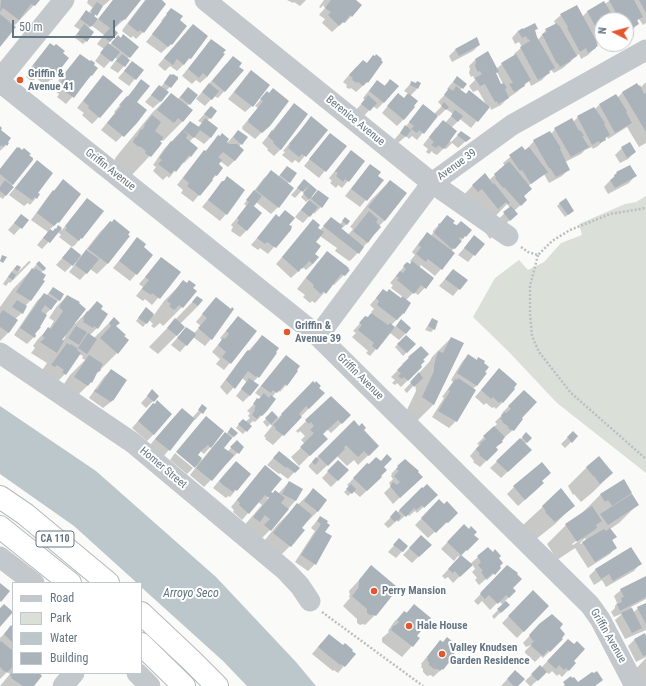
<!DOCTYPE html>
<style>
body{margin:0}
#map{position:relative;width:646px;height:686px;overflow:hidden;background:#fafaf8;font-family:"Roboto Condensed",sans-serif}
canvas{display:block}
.legend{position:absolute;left:12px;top:582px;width:130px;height:92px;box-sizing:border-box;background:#fff;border:1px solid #c1c8cd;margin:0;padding:5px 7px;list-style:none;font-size:12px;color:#657683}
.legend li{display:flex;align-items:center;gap:8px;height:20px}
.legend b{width:20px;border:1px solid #c1c8cd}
.north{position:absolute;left:594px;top:12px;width:40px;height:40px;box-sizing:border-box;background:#fff;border:1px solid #c1c8cd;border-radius:50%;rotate:276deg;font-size:11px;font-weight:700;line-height:16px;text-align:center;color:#657683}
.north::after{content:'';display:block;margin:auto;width:14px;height:18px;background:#e4572e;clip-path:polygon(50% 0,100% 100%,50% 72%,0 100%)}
.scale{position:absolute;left:12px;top:20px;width:103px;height:18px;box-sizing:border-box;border:2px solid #657683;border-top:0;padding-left:5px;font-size:12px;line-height:14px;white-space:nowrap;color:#657683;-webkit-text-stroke:3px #fff;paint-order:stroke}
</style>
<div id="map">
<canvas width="646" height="686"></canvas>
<ul class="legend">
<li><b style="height:5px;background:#c3c8cc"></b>Road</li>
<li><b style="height:11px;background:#dadfd7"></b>Park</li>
<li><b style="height:11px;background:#bbc7cb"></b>Water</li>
<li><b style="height:11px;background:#aab3b9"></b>Building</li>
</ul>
<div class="north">N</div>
<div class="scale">50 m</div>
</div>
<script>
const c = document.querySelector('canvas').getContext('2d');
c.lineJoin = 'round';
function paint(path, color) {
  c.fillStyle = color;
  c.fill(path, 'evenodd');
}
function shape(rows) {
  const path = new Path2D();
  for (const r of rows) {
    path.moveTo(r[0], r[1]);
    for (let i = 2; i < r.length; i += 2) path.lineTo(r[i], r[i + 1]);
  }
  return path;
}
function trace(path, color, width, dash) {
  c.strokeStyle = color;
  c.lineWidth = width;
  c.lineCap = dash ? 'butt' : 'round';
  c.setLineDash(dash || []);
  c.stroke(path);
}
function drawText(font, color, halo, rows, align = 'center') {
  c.font = font + ' "Roboto Condensed",sans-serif';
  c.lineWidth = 4;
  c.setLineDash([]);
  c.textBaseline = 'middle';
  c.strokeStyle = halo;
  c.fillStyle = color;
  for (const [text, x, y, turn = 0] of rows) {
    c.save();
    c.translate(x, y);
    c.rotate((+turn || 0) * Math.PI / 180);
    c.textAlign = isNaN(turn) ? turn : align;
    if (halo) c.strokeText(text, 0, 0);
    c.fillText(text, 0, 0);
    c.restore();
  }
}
const green = shape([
 [646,196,646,473,557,403,509,352,473,317,495,278,519,260,528,270,544,262,561,243,582,235,579,224,625,204,636,202]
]);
const water = shape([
 [0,406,96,471,216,577,296,662,316,686,247,686,223,661,141,587,141,583,137,583,74,526,0,474]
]);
const shadow = shape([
 [0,0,39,0,15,25,10,22,0,46],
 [88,0,110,0,103,6,102,5,94,17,98,20,113,0,140,0,125,19,112,30,116,33,108,44,109,45,123,36,129,57,127,59,129,60,118,73,110,68,117,59,114,57,104,68,95,61,104,49,97,44,104,35,91,25,88,29,86,41,83,44,74,37,80,30,74,26,86,11,88,13,93,8,87,3],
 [145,0,160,0,165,4,143,32,136,39,133,36,131,38,122,31,123,29],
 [287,0,306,0,300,6,294,2,293,3],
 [324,0,354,0,361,5,345,23,343,22,332,32,322,23,325,19,319,15,325,8,323,5,321,8,319,7],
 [610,0,646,0,646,23,643,25,639,19,637,21,638,24,632,30,626,33,626,20,602,20,602,42,596,45,595,48,588,55,581,59,579,54,563,68,554,73,551,70,542,80,531,86,529,81,517,92,508,98,501,105,491,110,490,106,488,107,471,128,460,119,451,128,449,140,451,142,461,132,469,138,458,148,452,143,446,149,444,148,437,155,433,153,432,151,429,154,426,152,428,149,423,145,436,128,445,123,453,114,446,109,439,116,437,115,417,140,412,136,409,139,406,136,398,143,394,140,423,106,434,114,442,106,438,102,449,90,447,89,451,84,457,78,465,84,460,90,487,106,478,90,473,92,469,86,475,80,473,76,471,77,469,73,470,69,469,66,475,60,488,53,496,69,502,64,515,55,514,54,522,47,519,42,515,44,512,38,518,31,537,28,534,31,538,40,546,30,556,25,554,21,561,15,582,17,587,12,604,3,605,4],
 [497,72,503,84,501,85,495,74],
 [172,9,178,20,186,26,171,44,161,53,146,42,162,22,161,21,165,16],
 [187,32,190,58,177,71,170,66,165,71,158,65],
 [211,40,222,53,207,77,200,83,196,80,192,84,182,76],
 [50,44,51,79,45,85,36,78,32,82,26,77,29,73,27,72],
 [479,45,473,51,452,62,449,56,456,49],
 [80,55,97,69,66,104,57,97,59,94,55,91,56,90,55,89,60,82,58,81],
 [374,56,367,82,356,92,351,88,349,89,346,87,347,85,343,82,356,67,366,64],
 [226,64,238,67,243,71,218,98,214,96,205,106,196,99],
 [126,69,142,70,129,86,118,78],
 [251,71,253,105,245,112,228,99],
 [168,78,177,79,166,91,167,92,160,102,153,108,145,102,153,93,159,86,161,87],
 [141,81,135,102,136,122,116,142,101,130,115,113,114,112],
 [377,81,384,86,390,81,384,102,377,109,373,106,363,117,355,111,365,100,363,98,371,88],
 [412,82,417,89,410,96,404,119,397,126,382,113,392,101,404,99,409,94,404,91],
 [646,82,646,143,639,147,627,127,608,139,607,137,598,146,593,149,592,147,585,150,581,154,565,162,569,169,562,176,549,183,544,174,528,186,531,189,523,197,526,200,514,211,516,214,490,239,485,232,510,208,507,204,490,222,454,205,479,179,489,180,505,166,503,163,522,147,525,151,534,141,551,134,555,129,573,122,578,117,595,109,599,105,616,95,617,98,623,92,640,88],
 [97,83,99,117,92,124,82,115,84,113,77,108],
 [267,92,269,125,255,139,242,129,243,128,242,127,258,108,255,106],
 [171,94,178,99,182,95,189,104,187,106,191,110,182,122,163,141,161,139,159,142,159,146,131,176,114,161,116,157,152,113],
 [211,107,210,118,207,121,211,137,204,144,194,137,189,142,197,148,190,157,184,163,182,162,169,178,167,176,163,180,153,171,156,167,153,165,164,149,190,122,198,127,202,123,198,121],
 [288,111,281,149,274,156,267,150,268,149,262,143,272,131],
 [311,117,326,130,299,163,295,160,292,163,282,155,285,152,283,151],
 [0,131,8,143,0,151],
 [238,131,241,144,239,147,235,160,228,167,220,161,217,164,222,168,193,202,181,193,183,190,177,185,198,158,205,152,218,136,227,143],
 [330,134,345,146,319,178,304,166],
 [630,144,635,152,628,159,620,163,615,155,622,148],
 [351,152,364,162,342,188,338,185,336,188,330,183,332,181,329,178],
 [11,155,13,184,3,199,0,197,0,169],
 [37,161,36,198,30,205,28,203,24,206,9,195],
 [370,165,377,176,382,180,360,207,345,196,364,172],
 [287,167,289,182,287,184,292,188,278,207,271,214,256,202,252,207,260,213,246,231,240,237,231,231,233,227,231,225,247,206,244,204,264,178,271,172,278,177],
 [617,173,635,176,629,183,608,194,604,187],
 [63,181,58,222,49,230,53,233,59,227,62,230,87,199,102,211,75,245,72,247,59,237,61,235,58,232,42,249,37,245,48,232,31,220,47,198],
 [304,181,308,184,295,198,291,195],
 [390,181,385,220,379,226,368,242,351,260,349,261,335,251,337,248,320,236,315,242,313,264,306,270,303,267,291,278,276,264,313,221,317,228,320,230,325,225,339,225,345,219,349,222,341,229,348,235,353,229,350,227,371,200],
 [223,182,226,214,220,221,202,207],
 [308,189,312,197,318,191,321,207,314,214,313,212,303,223,295,217,310,199,309,199,306,202,301,197],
 [560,203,573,211,565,217,557,206],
 [21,215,27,220,14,235,8,230],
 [276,216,290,228,268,254,260,248,258,250,251,245],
 [447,216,455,226,470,230,451,252,441,269,435,276,421,265,419,268,433,279,418,295,414,292,406,300,410,303,403,314,391,325,394,328,401,321,406,333,399,340,390,333,370,356,366,353,368,351,352,337,356,333,353,331,366,317,367,318,372,313,371,312,374,309,370,305,383,290,401,299,403,297,391,288,393,285,390,283,407,263,410,265,412,263,410,261,415,255,412,252,421,240,427,234,431,236,433,233,433,231],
 [110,222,129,236,107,264,97,274,90,269,80,280,69,272,76,263,75,262,65,272,56,265,71,248,81,256,100,232],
 [474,237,483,244,468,262,458,255],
 [137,239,142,247,152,255,130,281,113,268],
 [328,252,344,275,334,285,332,284,315,303,312,301,310,303,303,297,305,295,297,289,318,262],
 [162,258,180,272,152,305,145,299,143,301,136,296,143,287,139,284],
 [29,261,31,262,10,283,9,282,6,286,3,284,11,272,17,266,20,268,17,272,18,272],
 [39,262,45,268,41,273,41,280,43,282,30,301,25,306,22,313,15,319,17,320,8,333,0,341,0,307,13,289],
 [453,270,466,280,453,296,439,286],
 [183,282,182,307,163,326,160,323,154,328,151,326,153,324,149,320,143,327,136,321,143,312,154,315,164,301],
 [53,288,59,300,45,315,34,334,35,336,27,344,14,335,37,301,44,294,46,296],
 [67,296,75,324,97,302,97,328,90,335,94,338,114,318,115,326,127,340,117,353,95,375,91,382,72,401,56,396,70,375,85,360,82,358,83,356,79,354,65,374,46,393,33,384,47,363,31,353,35,348,33,346,38,339,48,329,49,329,54,321,49,318,57,306],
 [66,333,65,338,60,343,59,342],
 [197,297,198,306,180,324,177,335,158,354,149,347],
 [210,305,211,339,205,346,193,337,180,352,171,345,186,328,194,333,201,326,196,322],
 [238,317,256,331,224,370,216,364,220,359,212,352,222,340,220,338],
 [432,319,434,329,431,332,425,330],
 [262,336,258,377,253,382,250,395,243,402,236,396,247,382,242,378,227,395,220,387,240,360],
 [406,336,415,344,403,356,395,347],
 [451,338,434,404,415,423,404,416,416,391,415,384,407,393,404,390,419,374,420,372,430,361,432,357],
 [421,347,421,360,419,365,421,367,401,387,397,383,395,385,392,383,395,380,391,377,403,365,402,364],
 [468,355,476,361,478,358,477,385,473,389,456,421,449,428,432,417,444,398,442,397,453,382,451,380,462,362],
 [280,363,286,385,280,392,278,390,272,397,266,411,255,422,253,421,249,425,250,426,243,434,236,428,240,423,245,422,250,418,248,416,250,413,247,411,261,397,255,393],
 [111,370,126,380,112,401,103,408,89,398,104,377],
 [493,376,513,388,503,402,496,409,494,407,492,408,486,403,484,405,475,397],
 [313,383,324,393,273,445,265,439,266,438,264,436,272,426,270,424,267,427,263,422,272,413,278,418],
 [152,391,153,401,146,408,141,403],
 [524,391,520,418,513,430,500,441,501,442,495,448,497,450,480,467,473,462,474,461,470,456,479,445,477,444,497,424,495,422,503,414,502,413],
 [331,397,350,415,331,433,327,429,322,435,326,439,299,466,291,457,305,444,301,440,305,436,300,431,298,433,296,431],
 [153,404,154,434,147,441,132,428],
 [203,406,206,408,195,420,194,419,163,457,149,446,175,416,192,418],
 [354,422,378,446,358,465,354,460,347,466,337,456,317,475,309,467,309,465],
 [231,429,234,436,222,449,227,452,237,442,243,447,204,487,190,475,197,466,177,452,213,444,214,445,225,433,226,434],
 [213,444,214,445,202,460,197,456,200,451,204,454],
 [573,432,577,436,565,448,561,444],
 [526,434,530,438,525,444,530,450,501,478,490,468],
 [279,452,298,468,288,479,280,473,279,474,267,465],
 [175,453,193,468,187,474,170,460],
 [405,460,415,483,393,504,384,493,391,486,389,483,393,479,391,476,392,474,391,474],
 [338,461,348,470,331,487,322,478],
 [367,465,383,467,374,484,360,497,353,491,348,496,344,492,349,487,347,485],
 [265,466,280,479,267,498,268,499,275,491,278,494,289,482,301,490,295,501,270,530,251,549,235,536,262,505,258,502,242,520,233,512,234,510,231,507],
 [587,467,612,473,593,492,581,502,574,494,573,495,568,486],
 [229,469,250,474,230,497,228,496,226,498,213,488],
 [623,480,638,504,619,523,610,529,615,537,612,541,616,547,610,554,588,568,575,548,557,560,547,544,566,525,581,514,600,495],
 [582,537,582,539,573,545,572,544],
 [585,538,586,540,581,544,580,543],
 [541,481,536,490,518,506,507,494,514,487],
 [422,488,436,495,417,513,415,511,409,516,407,514,398,522,397,520,390,527,388,528,384,524,396,512,397,513],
 [313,490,326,500,317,512,301,528,290,546,271,565,255,552,278,524],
 [561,490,574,505,555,524,535,540,523,525],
 [439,501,457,513,440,529,439,528,428,538,415,525],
 [320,517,324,532,315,564,308,571,295,562,315,531,311,528],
 [457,532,473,535,477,539,461,556,470,564,478,557,497,558,500,568,487,580,486,579,479,585,475,580,477,578,472,572,475,569,472,564,453,583,448,577,445,579,442,576,460,557,458,556,454,561,441,549],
 [421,536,430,545,412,563,403,555],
 [399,540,407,546,396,558,388,552],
 [640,564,634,571,606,587,602,580,594,585,589,576,596,569],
 [508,566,512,588,515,591,505,601,508,605,494,619,492,616,503,605,499,601,490,610,482,601,478,605,474,601],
 [371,567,388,595,375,615,365,625,363,624,360,625,357,623,357,619,343,606,350,598,349,596,350,595,349,591],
 [646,577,646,599,631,607,634,612,638,608,646,604,646,630,625,639,615,620,623,613,614,617,611,612,615,608,615,606,617,603,614,596,621,590],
 [533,592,548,606,517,638,502,623],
 [414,605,416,636,419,638,402,657,382,642,382,638,389,632,388,631,394,622,404,612,406,613],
 [11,627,13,628,13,673,42,673,33,686,0,686,10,674,7,672,0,679,0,638],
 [558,628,562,639,543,658,541,656,535,662,525,653,525,651,531,645,526,647,523,643,533,632],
 [646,636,646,657,636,662,628,646,635,639],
 [322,642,344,666,338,673,334,670,333,671,312,654],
 [561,647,575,663,562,677,559,674,557,676,552,671,549,674,546,672,531,686,530,686,525,681,540,667,541,668],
 [434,648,454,655,442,669,433,677,431,675,427,676,423,672,423,669,421,667,422,665,421,664],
 [646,658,646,686,633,686,631,674],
 [515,671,517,686,501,686]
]);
const building = shape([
 [1,0,40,0,35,6,31,4,19,20,3,8,0,12],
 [113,0,141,0,125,20,124,19,122,21,121,20,114,29,118,33,110,42,103,36,110,28,98,19],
 [146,0,162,0,166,4,144,33,140,30,138,32,128,24,129,22],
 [331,0,356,0,362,5,352,17,350,15,344,23,343,22,339,26,328,15,331,12,325,8],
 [609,0,634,0,643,17,637,20,639,24,626,31,626,20,620,20],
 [639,0,646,0,646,13],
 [604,1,615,20,602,20,602,39,587,11],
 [97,2,103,6,97,16,95,14,94,16,98,19,91,27,80,19,86,10,91,14,92,12,91,10],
 [577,5,597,42,596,43,598,46,596,47,596,48,588,53,586,48,580,52,567,28,568,28,567,25,560,14],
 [171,8,183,16,180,20,187,26,172,45,171,44,168,47,152,34,167,15,166,14],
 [0,14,16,27,0,47],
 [535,23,538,29,535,30,537,37,555,68,549,71,550,73,538,80,520,47,530,41,529,39,528,40,526,36,522,38,518,31,523,28,523,29],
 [557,23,558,26,559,25,577,56,570,60,571,61,560,67,558,63,557,64,542,34,547,32,545,29],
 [84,24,94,32,87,42,77,34],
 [193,24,208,36,191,59,189,58,184,65,177,59,173,65,164,58],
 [123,34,139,47,130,58,111,43,118,35,121,38],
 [477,37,480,45,459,56,455,49],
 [211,39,226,50,223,53,225,54,207,77,203,73,199,78,188,69],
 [50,43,54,46,56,44,65,51,63,53,69,58,52,80,42,72,39,76,32,70,35,66,33,65],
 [108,43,120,52,112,62,100,53],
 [488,51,499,72,496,73,501,84,504,83,507,88,505,89,509,98,498,104,497,101,495,102,485,84,480,86,475,78,482,74,480,71,478,72,475,66,476,61,475,59],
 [80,54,90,61,91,60,95,63,94,65,98,68,92,76,91,75,74,98,63,90,65,87,61,84,62,83,61,82,66,75,64,74],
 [122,54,130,60,125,67,116,61],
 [376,54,382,59,381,60,383,62,368,83,367,82,363,86,358,82,357,83,352,80,353,78,349,75,363,60,367,63,373,55,375,56],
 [516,54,531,80,524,84,525,86,514,92,509,84,513,83,501,63],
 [233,56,242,63,239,67,244,70,225,92,212,81],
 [132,61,144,70,136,80,124,71],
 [251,70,270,85,253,107,234,92],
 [170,74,172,75,173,74,178,77,178,79,171,88,164,83],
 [103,75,123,91,100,118,88,108,89,106,83,101],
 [457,76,467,84,463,89,453,82],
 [141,79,150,86,137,102,147,110,137,123,124,137,107,123,121,106,119,105,127,96,128,97],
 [390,79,399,86,384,103,369,91,377,80,385,86],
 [411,81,416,83,417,81,421,83,418,89,410,85],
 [209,83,219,91,212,100,202,92],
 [637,83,639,86,640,85,644,94,646,93,646,132,622,92],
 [159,85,169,92,161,102,151,95],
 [456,86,466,94,469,90,490,107,478,122,444,95,449,88,453,91],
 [188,87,198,95,190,105,180,97],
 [273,88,289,101,270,126,262,133,248,122,249,121,248,120,263,101,260,99,267,91,269,93],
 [171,93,193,110,183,122,178,118,174,123,157,110],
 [398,93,404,98,408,93,418,101,414,106,415,107,404,120,387,106],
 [616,94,627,111,626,112,632,123,615,133,599,104],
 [368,95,377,103,370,111,361,104],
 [444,102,449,107,446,110,441,106],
 [294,103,308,114,281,150,273,143,274,142,268,136,272,130,273,131],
 [423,104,438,116,424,134,419,130,417,133,411,129,414,126,409,122],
 [211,106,217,111,211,119,204,114],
 [594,107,605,123,604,124,610,135,605,138,606,140,600,143,599,141,592,145,577,116],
 [455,110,463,116,458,122,451,116],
 [152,115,161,122,155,131,163,137,162,138,163,140,160,141,162,143,160,146,151,157,146,154,145,152,146,151,141,147,137,146,133,142,135,137,136,138,141,129,142,130,145,126,144,125],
 [311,116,328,130,306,157,302,154,299,157,288,148,290,145,289,144,300,131],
 [205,118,218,128,211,138,200,130,194,138,183,130,190,121,199,127],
 [572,118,579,131,580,130,584,136,582,136,589,147,571,157,554,128],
 [443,120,457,131,444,149,439,146,439,145,436,148,431,145,434,142,429,137],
 [405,125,411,130,406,137,400,133],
 [0,126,2,128,1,130,11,138,8,142,9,143,7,146,5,144,4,147,1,145,0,147],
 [183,130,188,135,186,138,198,148,191,157,189,155,176,172,174,170,171,174,158,164,162,160,159,158,171,141,172,142],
 [238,130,248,137,242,145,233,137],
 [461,131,471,138,466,142,457,135],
 [550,131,561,148,560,149,570,170,556,177,550,168,549,168,533,140],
 [222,133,229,139,227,142,229,144,228,144,237,144,244,150,235,161,223,152,218,157,222,160,219,164,223,168,217,176,215,175,212,179,213,180,200,196,187,186,189,183,183,178,204,150,206,151,218,135,220,136],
 [330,133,347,146,326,172,309,159],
 [630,142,636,152,627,158,621,147],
 [522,146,525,150,529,147,548,172,531,184,522,170,520,171,509,155],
 [17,147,18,148,19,147,22,150,24,148,31,154,29,155,33,158,33,160,13,185,0,174,0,169],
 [351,150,365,161,349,182,345,179,343,182,336,176,338,173,335,171],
 [37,160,53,173,38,193,40,194,37,199,35,197,32,200,15,188],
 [508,162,510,162,532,189,524,196,527,200,521,206,504,187,503,188,495,178,496,177,494,174],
 [370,164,381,172,378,176,384,180,367,201,351,189],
 [630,165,637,176,615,188,610,180,615,177,614,175,617,173,616,172],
 [287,166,297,173,290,183,280,175],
 [271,170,294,188,279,208,256,190],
 [485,173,493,184,494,183,510,203,508,204,506,202,498,209,482,189,478,192,472,185],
 [227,176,245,190,227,215,208,200,222,181,224,181],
 [63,179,81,194,59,223,58,222,54,226,37,213,53,190,54,191],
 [304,179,310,184,303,192,297,188],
 [5,180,14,187,6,196,0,191,0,187],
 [390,180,407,193,385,221,368,207],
 [310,184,317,190,309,200,303,193],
 [254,190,262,196,254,206,246,200],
 [318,190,329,198,322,208,311,199],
 [87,198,104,211,82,239,81,238,79,241,65,230,67,228,65,226],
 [566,198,574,211,568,215,559,203],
 [309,200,318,207,310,217,301,210],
 [249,202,262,213,247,231,237,223,239,220,237,218],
 [511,206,518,214,510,221,503,212],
 [285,210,295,218,289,225,292,226,291,230,276,248,267,242,265,244,257,238,276,214,279,217],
 [369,211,378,219,376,222,381,227,373,236,368,243,353,231],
 [21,214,29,220,22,229,14,223],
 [447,215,455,221,453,223,456,225,457,225,461,221,472,230,466,237,465,236,463,239,460,237,459,239,462,241,455,249,453,248,452,249,434,233,439,226,438,225,439,223,440,224],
 [331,217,343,226,341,228,364,247,359,254,323,226],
 [345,217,350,221,347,225,342,221],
 [114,219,130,232,128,235,130,236,108,264,88,249,110,221,112,222],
 [313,219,320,225,318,228,324,232,316,242,321,246,315,254,319,257,313,264,309,261,302,269,301,268,299,272,282,257],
 [58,225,62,228,50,243,43,238,50,229,53,231,55,228,56,229],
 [427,232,455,253,442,270,428,259,426,262,416,254,421,247,418,245],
 [474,235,485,244,475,256,464,248],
 [137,237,146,244,144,247,153,255,137,275,119,261],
 [71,247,81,255,73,266,62,258],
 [86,250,99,259,87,274,75,265],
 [327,251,349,268,348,269,350,270,345,276,341,274,326,294,323,291,321,294,313,287,314,285,306,278],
 [2,255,7,257,3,263,0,261],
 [161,257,181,272,160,299,152,293,151,295,142,289,149,280,145,277],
 [39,261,46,268,44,271,36,264],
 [412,261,434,278,426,289,421,285,414,294,397,280,399,278,396,276,400,271,403,273,406,269,403,266,407,262,410,264],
 [17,265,21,267,18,272,14,269],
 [32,268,34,270,35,268,46,275,43,280,45,281,31,301,16,292],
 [453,269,468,280,460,290,445,279],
 [12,272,16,275,13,280,8,277],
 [183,280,187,283,189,280,196,285,193,288,197,291,183,308,179,305,174,310,169,306,171,304,167,301],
 [53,287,64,294,60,301,49,293],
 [383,289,387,292,389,289,401,298,402,296,411,303,404,314,403,313,397,320,377,305,379,301,376,298],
 [44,293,57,301,51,310,45,305,41,311,47,315,40,327,41,327,35,334,36,335,35,338,20,328],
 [67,295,80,302,79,303,86,309,62,340,64,341,57,353,40,342,45,338,42,336,48,327,51,329,63,311,59,307],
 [197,296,203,300,198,306,192,302],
 [216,297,231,309,232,307,234,309,212,340,198,328,207,318,202,314],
 [17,300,27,306,23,314,12,307],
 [97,301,103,306,101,309,108,314,98,329,94,326,93,328,83,322,84,320,83,319,87,311,88,312],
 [146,307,154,314,147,324,138,318],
 [3,310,18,320,9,333,0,327,0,314],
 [371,313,388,325,390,323,395,327,377,350,372,346,374,343,358,330,362,325,359,323,365,316,368,317],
 [238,316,257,331,231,364,222,357,226,352,218,345,223,338,225,339,229,334,226,331],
 [114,317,120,323,116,326,126,335,124,336,129,340,118,354,100,338,111,326,109,323],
 [175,318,185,327,177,336,167,328],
 [432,318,438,321,435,330,428,326],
 [401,319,411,328,406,334,396,326],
 [76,326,87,332,79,345,68,338],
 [186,327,195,333,196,335,187,346,177,338],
 [88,333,97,339,87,354,78,348],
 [262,335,279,348,276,352,277,353,259,378,257,376,256,377,248,371,235,389,226,380,246,352,248,350,250,351],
 [406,335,416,344,407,353,397,344],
 [451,337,464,343,434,405,422,397,434,371,434,365,438,351,443,353],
 [67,343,70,345,71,344,78,349,77,350,81,353,66,375,62,372,64,370,57,365,55,367,51,365],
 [421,346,429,354,423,360,425,361,421,365,422,367,408,381,404,377,402,379,398,376,401,373,397,370,409,358,408,357],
 [468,354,477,360,478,357,485,361,484,363,489,367,485,372,487,373,477,386,457,373],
 [89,355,103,364,100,369,101,370,99,372,98,371,92,383,91,382,88,386,74,377],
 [286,355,300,366,297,370,298,371,287,386,285,384,277,393,273,390,271,393,261,386],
 [499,368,514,381,517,384,514,388,515,389,503,403,501,401,499,403,493,397,491,399,481,390],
 [111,369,127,380,113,401,112,400,111,402,94,391,96,389,97,390],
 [419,372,423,378,414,387,410,382],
 [249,378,259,385,250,396,241,389],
 [458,378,476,390,457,422,438,411,450,391,448,390,455,379,457,380],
 [313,381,315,383,316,381,321,386,319,388,325,393,309,409,306,406,299,414,302,417,284,436,275,429,276,428,273,425,280,418,280,417,282,415,281,414],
 [152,389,159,396,154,402,147,396],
 [524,390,537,402,522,418,523,419,514,431,510,429,510,430,508,428,509,427,502,422,503,421,500,419,502,417,501,415,505,412,506,413,511,409,508,406],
 [264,393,269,398,271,395,276,399,267,411,262,416,260,415,257,419,252,415,255,410,254,409,256,406,253,404,257,398,259,399],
 [331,396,351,415,342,424,338,420,323,434,328,439,310,456,300,447,314,433,310,430,314,426,311,422,309,424,305,420],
 [157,400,172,414,154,435,138,421,153,403,155,404],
 [202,404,207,408,203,414,198,410],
 [182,408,195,419,170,451,155,439],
 [272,411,278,417,271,424,265,418],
 [206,416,224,431,211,448,208,445,201,451,198,455,202,458,195,468,176,452],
 [243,419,252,426,247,432,238,424],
 [354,420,359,426,362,423,366,428,364,430,379,446,369,456,364,451,358,457,346,445,344,448,345,449,328,466,318,456],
 [494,426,505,437,502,441,503,442,496,447,498,450,487,461,479,455,480,454,476,449,481,444,480,443,486,439,483,436],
 [231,427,238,433,234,437,228,432],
 [573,431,578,436,572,443,567,437],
 [225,432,232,438,224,448,234,455,212,481,196,468],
 [526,432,532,438,527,443,522,437],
 [520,438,532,450,508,472,496,461],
 [237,440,244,447,239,454,230,447],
 [279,451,300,468,295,473,287,467,286,468,273,458],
 [387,454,392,459,384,467,387,470,381,476,382,477,367,491,353,478,367,463,369,464,376,457,381,461],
 [599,456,613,473,600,484,594,476,593,476,586,467],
 [316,457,319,460,315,465,312,462],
 [405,459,419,471,418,472,423,477,400,498,390,486,393,482,397,485,400,482,394,476,399,471,396,469,398,467,397,466],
 [338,460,349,470,338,481,327,471],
 [236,461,251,474,237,491,235,489,233,492,223,485,219,481],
 [542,462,551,473,542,481,544,483,525,500,513,486],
 [265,465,282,479,271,492,273,493,275,490,285,498,281,503,289,509,271,531,264,525,270,519,265,515,260,522,253,517,269,498,265,495,249,514,239,505,240,503,237,500],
 [624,479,632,493,612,506,608,500,605,502,600,494],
 [289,481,303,489,296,501,282,494],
 [351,484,356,489,352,494,346,489],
 [427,484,438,495,424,508,422,505,416,510,414,508,406,517,399,510,422,487,423,488],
 [313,488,327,500,318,512,304,501],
 [561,488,575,506,555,522,545,512,546,511,542,506],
 [632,494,639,505,608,525,600,514],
 [439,499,444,504,447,501,458,513,448,523,446,522,436,533,421,518],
 [297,503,312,515,302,528,305,530,291,547,273,533],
 [592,506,602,521,596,525,597,527,596,529,577,542,565,524],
 [396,510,401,516,398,521,397,520,395,522,390,517],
 [320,516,328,521,327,523,330,525,325,532,332,536,316,565,301,555,321,524,317,521],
 [464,524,469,529,471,526,477,532,474,535,479,539,467,551,466,550,461,555,473,565,460,577,455,571,453,573,448,569,461,555,447,542],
 [610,528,617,537,612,540,617,548,595,562,582,542,604,529,606,531],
 [421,535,432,545,419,557,409,548],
 [399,538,408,546,403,552,393,545],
 [488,547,493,552,495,549,501,556,499,558,503,563,500,566,501,568,495,575,493,573,486,579,481,572,483,571,478,565,481,562,477,556],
 [631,547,642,564,613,581,609,574,601,579,595,569],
 [371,565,396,586,389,594,392,596,376,616,374,615,370,615,367,613,367,609,352,596,359,587,358,586,359,584,359,580],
 [507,565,518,573,517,574,522,579,513,588,516,591,509,598,506,595,498,604,489,595,485,599,480,594,481,592],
 [646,576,646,597,620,611,617,604,622,602,621,598,624,597,620,589],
 [0,583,10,591,1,602,0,601],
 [533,590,549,606,524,632,508,616],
 [506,601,510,605,501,613,497,609],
 [646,603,646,624,637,607],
 [4,604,13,612,0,627,0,608],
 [414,604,431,618,417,636,420,638,413,647,391,630,393,626,396,625,399,622,397,620,404,611,407,613],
 [632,608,642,628,632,633,621,613],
 [552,614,563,624,560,628,565,634,562,638,563,639,550,652,548,650,543,656,531,646,532,645,531,644,535,640,533,641,529,635,539,624],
 [11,625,13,627,13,643,4,634],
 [645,633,646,636,646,655,643,656,634,639],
 [329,634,343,645,345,643,353,650,352,651,356,654,345,667,341,664,340,665,318,647],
 [447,637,459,647,454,653,455,655,443,670,442,669,440,671,438,669,434,669,429,665,429,662,427,660,428,658,427,657,440,640,443,642],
 [568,639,574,644,577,641,585,649,574,661,576,663,569,671,566,668,564,670,559,665,556,669,547,661],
 [1,641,13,651,13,666,7,673,6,671,5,672,0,667,0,643],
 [540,665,547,672,538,681,531,674],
 [515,670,525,679,518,686,514,686,507,679],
 [597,671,603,680,595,686,563,686,565,685,563,682,571,676,572,678,574,677,578,682,592,672,594,673],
 [12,673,39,673,42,676,34,686,23,686,11,678,12,677,10,675]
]);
const path = shape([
 [521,247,528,252,538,255,552,241,570,230,610,214,646,208],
 [538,255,530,286,530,315,532,336,539,352,571,393,646,459],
 [322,612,423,686]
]);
const minor = shape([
 [205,0,432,183,508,236],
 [0,79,64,0],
 [0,82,318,336,590,605,600,619,635,686],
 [318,336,432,183,512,125,646,50],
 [0,353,133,443,286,571,300,586,310,601],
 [0,557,34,583],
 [137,673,150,686],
 [63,686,74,673]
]);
const highway = shape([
 [0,497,25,514,108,583],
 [0,527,70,583],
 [141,613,192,661,217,686],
 [141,644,184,686]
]);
const markers = [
 [20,80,4,"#e4572e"],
 [287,332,4,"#e4572e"],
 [374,591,4,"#e4572e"],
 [409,626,4,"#e4572e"],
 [442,654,4,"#e4572e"]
];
const shields = [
 [55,539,38]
];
const shieldNames = [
 ["CA 110",55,539]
];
const poiNames = [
 ["Griffin &",28,74],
 ["Avenue 41",28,87],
 ["Griffin &",295,326],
 ["Avenue 39",295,339],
 ["Perry Mansion",382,591],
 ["Hale House",417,626],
 ["Valley Knudsen",450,648],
 ["Garden Residence",450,661]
];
const streetNames = [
 ["Berenice Avenue",355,121,39],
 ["Avenue 39",457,165,-36],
 ["Griffin Avenue",110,170,38],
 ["Griffin Avenue",360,377,45],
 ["Homer Street",163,468,40],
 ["Griffin Avenue",608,636,60]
];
const waterNames = [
 ["Arroyo Seco",191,594]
];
paint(green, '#dadfd7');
paint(water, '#bbc7cb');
paint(shadow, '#0003');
paint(building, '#aab3b9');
trace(highway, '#b4b9bd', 24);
trace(path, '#bbbfc2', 2.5, [2, 2]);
trace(minor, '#c3c8cc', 21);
trace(highway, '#fff', 22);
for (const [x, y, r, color] of markers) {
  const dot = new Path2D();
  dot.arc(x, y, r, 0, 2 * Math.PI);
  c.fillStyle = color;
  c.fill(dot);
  trace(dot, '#fff', 1.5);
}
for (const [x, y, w] of shields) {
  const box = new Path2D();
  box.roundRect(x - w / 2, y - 8, w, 16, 3);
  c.fillStyle = '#fff';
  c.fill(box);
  trace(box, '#657683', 1);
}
drawText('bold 10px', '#657683', null, shieldNames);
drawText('bold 11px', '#657683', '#fff', poiNames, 'left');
drawText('11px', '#657683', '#fff', streetNames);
drawText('italic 12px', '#60757c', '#fff', waterNames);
</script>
